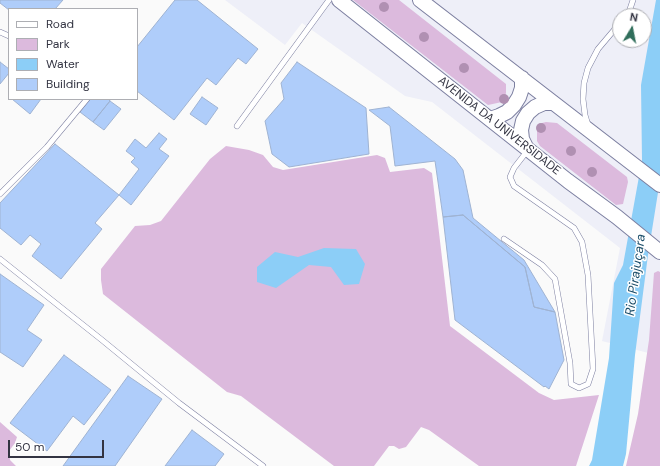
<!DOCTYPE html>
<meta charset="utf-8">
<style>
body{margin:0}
#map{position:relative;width:660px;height:466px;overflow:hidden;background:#fafafa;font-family:"DM Sans",sans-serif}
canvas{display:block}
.legend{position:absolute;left:8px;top:8px;width:130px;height:92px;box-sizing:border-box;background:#fff;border:1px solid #adaeb3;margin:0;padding:5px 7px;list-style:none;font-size:12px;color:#333442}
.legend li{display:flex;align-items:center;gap:8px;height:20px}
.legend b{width:20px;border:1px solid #adaeb3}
.north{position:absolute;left:612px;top:8px;width:40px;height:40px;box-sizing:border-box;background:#fff;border:1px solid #adaeb3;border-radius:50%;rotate:10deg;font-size:11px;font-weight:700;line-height:16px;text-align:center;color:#333442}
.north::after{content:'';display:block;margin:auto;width:14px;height:18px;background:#306e5b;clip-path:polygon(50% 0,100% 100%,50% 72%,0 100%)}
.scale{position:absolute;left:8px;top:440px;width:96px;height:18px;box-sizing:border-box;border:2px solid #333442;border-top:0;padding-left:5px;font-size:12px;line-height:14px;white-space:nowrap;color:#333442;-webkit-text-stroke:3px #fff;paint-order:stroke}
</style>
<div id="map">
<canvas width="660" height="466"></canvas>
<ul class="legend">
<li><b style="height:5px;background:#fff"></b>Road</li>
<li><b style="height:11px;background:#dcbadd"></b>Park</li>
<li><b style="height:11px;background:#8ccef7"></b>Water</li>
<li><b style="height:11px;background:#afcdfa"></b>Building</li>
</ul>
<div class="north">N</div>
<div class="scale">50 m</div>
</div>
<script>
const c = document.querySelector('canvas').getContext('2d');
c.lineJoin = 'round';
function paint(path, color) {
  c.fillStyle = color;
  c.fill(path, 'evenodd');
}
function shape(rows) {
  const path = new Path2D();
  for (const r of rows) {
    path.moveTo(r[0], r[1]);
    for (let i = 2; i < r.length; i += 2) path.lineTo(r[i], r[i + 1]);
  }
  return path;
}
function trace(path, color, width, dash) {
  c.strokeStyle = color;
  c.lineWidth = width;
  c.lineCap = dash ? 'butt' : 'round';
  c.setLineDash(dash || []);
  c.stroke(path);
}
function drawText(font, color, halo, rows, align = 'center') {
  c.font = font + ' "DM Sans",sans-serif';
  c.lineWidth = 3;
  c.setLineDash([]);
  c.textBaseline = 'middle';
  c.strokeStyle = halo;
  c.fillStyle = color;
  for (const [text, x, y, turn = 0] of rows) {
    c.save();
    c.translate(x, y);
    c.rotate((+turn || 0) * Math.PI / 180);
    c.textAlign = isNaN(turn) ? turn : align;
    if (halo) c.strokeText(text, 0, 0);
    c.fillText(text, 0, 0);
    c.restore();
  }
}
const built = shape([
 [225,0,660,0,660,356,602,341,620,248,432,102,405,96,302,23,285,45],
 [620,16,644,16,644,40,620,40]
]);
const green = shape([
 [353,0,399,0,506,84,506,93,504,98,502,102,488,105],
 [546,122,557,123,627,177,628,182,623,204,616,205,540,146,537,141,537,130,542,123],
 [226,146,249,150,263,155,273,167,283,170,377,155,385,158,390,172,424,168,432,173,450,326,539,393,554,400,599,395,576,466,479,466,429,430,421,427,406,447,399,449,394,446,389,446,374,466,334,466,241,396,227,392,103,294,101,280,101,269,135,226,150,225,161,221,210,159],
 [658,271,660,272,660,466,626,466,638,414,649,340,654,273],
 [0,422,17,437,15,443,9,451,10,460,16,466,0,466]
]);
const water = shape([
 [656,0,660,0,660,180,648,255,635,355,626,454,623,466,589,466,592,460,609,358,614,283,623,265,642,160,641,85],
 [324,248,356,249,365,264,359,284,344,285,331,267,309,265,276,288,257,282,257,267,275,252,298,257]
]);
const building = shape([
 [0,0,63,0,55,9,9,9,9,10,0,3,0,0],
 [175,0,197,0,258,49,246,64,238,58,216,85,207,78,174,120,137,91,137,47,175,0],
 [0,62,9,69,9,73,0,84,0,62],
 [297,62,366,108,369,154,289,167,272,154,265,121,284,99,281,83,297,62],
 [202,97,218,108,206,125,190,114,202,97],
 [12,99,41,99,30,114,12,99],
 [90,99,108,99,110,101,93,122,80,112,90,99],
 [110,101,121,109,104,130,93,122,110,101],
 [389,107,455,159,463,170,473,218,524,260,555,312,534,307,525,267,463,215,443,217,435,161,395,166,390,126,369,110,389,107],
 [159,133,167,139,159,149,169,156,131,205,119,195,139,169,131,162,135,158,126,151,135,139,146,148,159,133],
 [55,144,119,195,95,223,102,229,61,279,32,256,41,244,30,235,21,245,0,228,0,203,55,144],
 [463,215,525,267,534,307,555,312,564,360,549,389,545,386,544,387,455,320,443,217,463,215],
 [0,274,44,305,27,330,42,340,23,367,0,352,0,274],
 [64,355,111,390,84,425,73,416,47,451,10,423,64,355],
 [128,376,162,399,115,466,63,466,128,376],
 [192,430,224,454,215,466,165,466,192,430]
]);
const lane = shape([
 [626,16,629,12,633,0],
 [0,32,9,36],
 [588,125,585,115,583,99,584,83,588,68,598,49,620,23],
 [237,126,329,0],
 [0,194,47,147,87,99],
 [504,239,542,265,555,279,570,363,571,384,579,388,588,384,593,369,588,275,582,242,574,228,514,186,510,177,514,168,528,150],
 [0,259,102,340,179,403,263,466]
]);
const secondary = shape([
 [339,0,568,181,617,217,660,252],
 [420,0,660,185],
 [490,119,499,116,507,112,514,105,519,97,522,88,522,78],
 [526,147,522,139,521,130,523,121,528,113,535,107,544,103,553,103]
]);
const trees = [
 [384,7],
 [424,37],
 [464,68],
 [504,99],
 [541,128],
 [571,151],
 [592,172]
];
const streetNames = [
 ["AVENIDA DA UNIVERSIDADE",499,126,38]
];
const waterNames = [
 ["Rio Pirajuçara",636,275,-82]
];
paint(built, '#eeeff8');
paint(green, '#dcbadd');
paint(water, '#8ccef7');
paint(building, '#afcdfa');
trace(building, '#9fb3d2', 1);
trace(lane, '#7c7fa0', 6);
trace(secondary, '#7c7fa0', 16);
trace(lane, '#fff', 5);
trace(secondary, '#fff', 14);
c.fillStyle = '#b090b2';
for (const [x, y] of trees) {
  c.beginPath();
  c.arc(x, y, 5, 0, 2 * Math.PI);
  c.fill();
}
drawText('12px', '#333442', '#fff', streetNames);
drawText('italic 13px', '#1a4d69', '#fff', waterNames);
</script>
